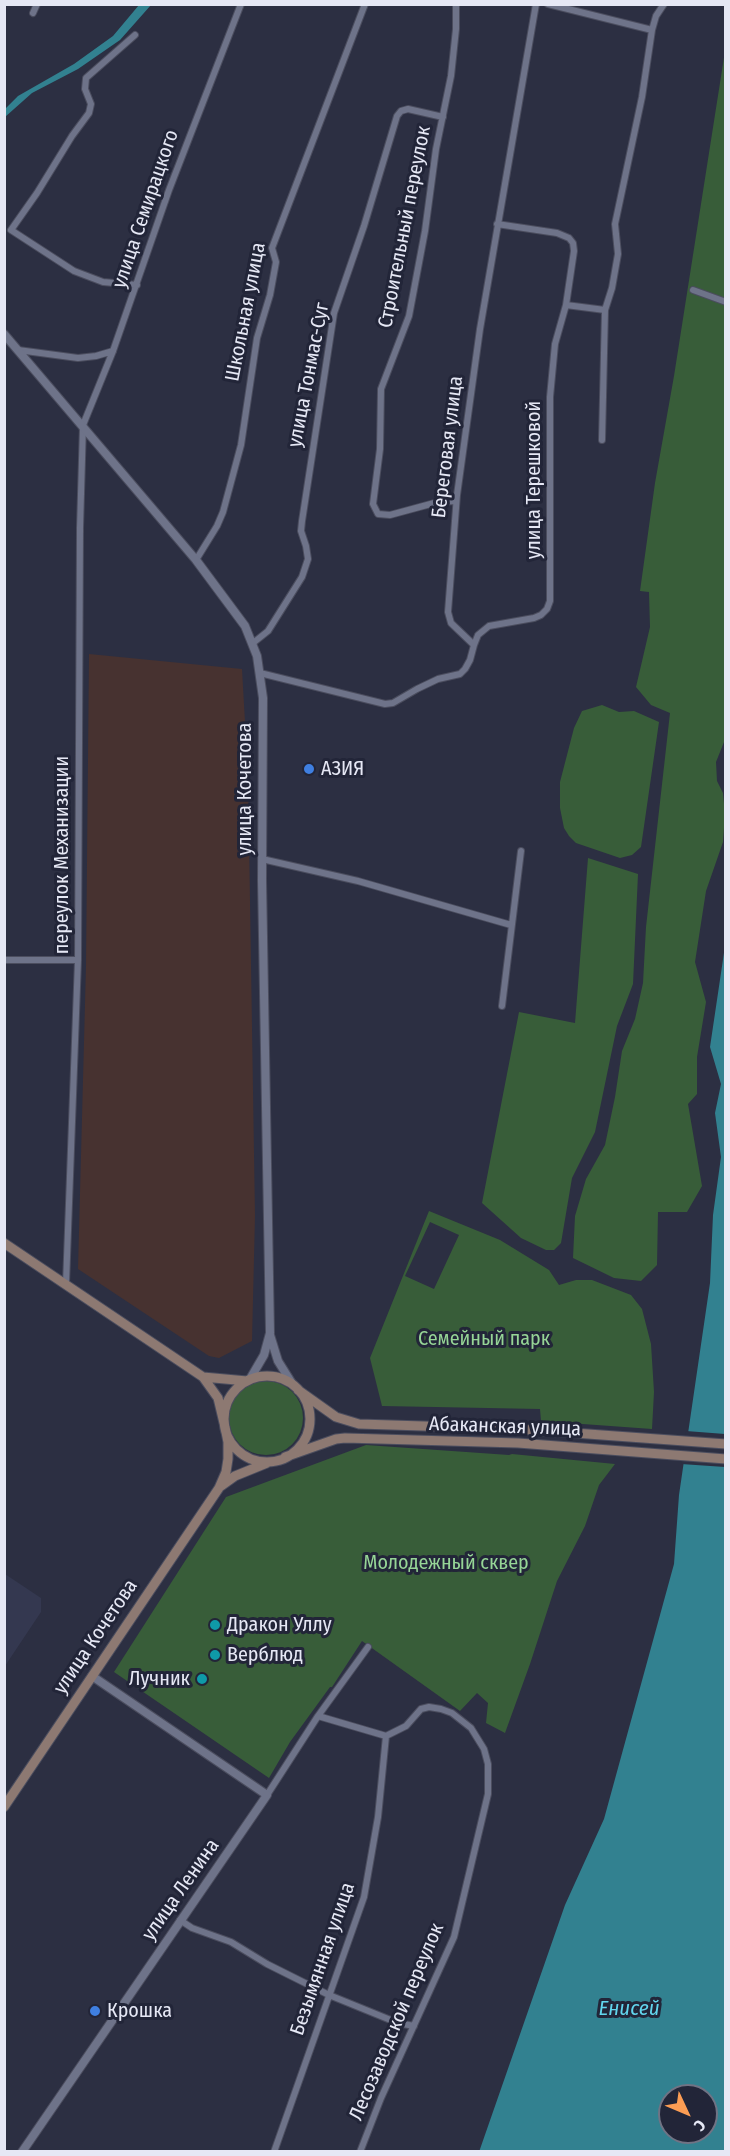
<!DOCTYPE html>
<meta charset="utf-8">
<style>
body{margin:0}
#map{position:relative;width:730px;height:2156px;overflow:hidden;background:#2c2f42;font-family:"Fira Sans Condensed",sans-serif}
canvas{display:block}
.frame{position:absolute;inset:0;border:6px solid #e6e8f5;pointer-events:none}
.north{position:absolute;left:658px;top:2084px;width:60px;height:60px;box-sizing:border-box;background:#222538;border:2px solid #707384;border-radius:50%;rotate:134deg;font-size:16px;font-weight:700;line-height:24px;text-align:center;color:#e6e8f5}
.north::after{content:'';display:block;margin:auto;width:21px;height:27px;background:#fc9d54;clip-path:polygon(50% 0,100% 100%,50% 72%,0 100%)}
</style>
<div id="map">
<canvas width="730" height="2156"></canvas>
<div class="frame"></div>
<div class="north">С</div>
</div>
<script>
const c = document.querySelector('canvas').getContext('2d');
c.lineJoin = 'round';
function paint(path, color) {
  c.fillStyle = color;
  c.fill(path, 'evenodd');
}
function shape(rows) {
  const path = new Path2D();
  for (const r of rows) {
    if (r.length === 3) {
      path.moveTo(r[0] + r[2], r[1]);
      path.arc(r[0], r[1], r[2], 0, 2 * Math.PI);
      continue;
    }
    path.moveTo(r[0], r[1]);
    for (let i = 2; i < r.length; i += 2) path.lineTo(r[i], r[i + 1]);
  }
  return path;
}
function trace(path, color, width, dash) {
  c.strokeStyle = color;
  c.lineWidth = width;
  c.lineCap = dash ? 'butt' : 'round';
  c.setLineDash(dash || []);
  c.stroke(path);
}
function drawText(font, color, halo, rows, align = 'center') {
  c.font = font + ' "Fira Sans Condensed",sans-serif';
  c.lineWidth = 6;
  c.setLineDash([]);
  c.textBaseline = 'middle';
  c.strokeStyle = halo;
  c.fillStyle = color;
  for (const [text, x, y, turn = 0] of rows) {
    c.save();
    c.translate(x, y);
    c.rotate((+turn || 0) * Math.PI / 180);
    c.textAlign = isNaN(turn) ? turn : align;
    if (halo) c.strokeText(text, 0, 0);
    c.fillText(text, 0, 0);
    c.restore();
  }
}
const built = shape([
 [5,1574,41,1598,41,1612,5,1666]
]);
const industrial = shape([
 [89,654,242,669,248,775,255,1216,252,1341,219,1358,209,1356,78,1269,86,966]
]);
const green = shape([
 [725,51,726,737,716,762,717,781,723,793,725,814,723,842,706,891,695,962,706,1002,697,1057,697,1094,688,1104,702,1186,687,1212,658,1212,657,1265,641,1281,614,1278,573,1258,575,1216,586,1179,605,1145,615,1097,622,1051,635,1019,643,983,646,927,670,713,651,705,636,687,650,627,649,592,640,591,655,483,674,376],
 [602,705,619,712,634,711,659,722,641,847,632,855,620,858,576,843,569,836,564,828,560,808,560,782,574,728,582,711],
 [588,858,638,874,633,984,617,1026,595,1132,572,1178,561,1243,554,1250,546,1250,521,1238,482,1203,519,1012,575,1023],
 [429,1211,500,1240,549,1270,559,1285,576,1280,592,1280,631,1295,642,1309,651,1344,654,1392,652,1429,541,1421,540,1409,382,1406,370,1358],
 [430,1222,459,1235,434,1289,405,1276],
 [266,1418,37],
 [366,1445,509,1455,512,1454,615,1464,599,1485,585,1526,557,1581,530,1664,505,1733,486,1723,488,1703,477,1693,460,1711,362,1641,332,1687,330,1687,290,1742,269,1778,114,1672,226,1497]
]);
const water = shape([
 [139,5,151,5,120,40,78,69,32,93,5,117,5,109,18,96,74,64,113,36],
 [725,946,725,2151,479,2152,565,1905,604,1819,674,1564,679,1495,710,1283,713,1215,721,1157,715,1113,721,1084,710,1047],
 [670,2096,706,2096,706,2132,670,2132]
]);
const pier = shape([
 [686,1431,725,1434,725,1467,681,1464]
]);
const minor = shape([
 [456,4,456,29,451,76,436,149,425,231,409,316,381,389,380,449,373,504,378,514,390,515,438,502,456,501],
 [548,4,652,30],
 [33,13,37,4],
 [135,35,86,78,85,89,91,104,89,113,72,136,37,193,11,230,74,271,103,282,137,285],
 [497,224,557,233,569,238,573,243,574,251,566,305],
 [693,290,726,302],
 [18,350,78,358,96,356,113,351],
 [602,440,605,310,612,288,618,254,615,224,642,97,652,30,656,16,664,4],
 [196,560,217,526,223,512,241,445,257,338,270,295,276,262,272,248,365,4],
 [253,643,268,631,302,577,308,559,306,546,301,531,302,521,334,313,364,226,397,116,401,111,408,109,443,117],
 [474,645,478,635,489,626,534,618,541,615,547,609,550,601,550,397,555,344,566,305,605,310],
 [260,673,385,704,393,703,417,689,438,679,460,674,465,669,470,660,474,645,451,623,448,612,457,495,480,329,536,4],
 [262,859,358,881,511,925],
 [4,960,78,960],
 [502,1006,521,851],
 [66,1284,78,960,80,528,83,425,113,351,169,190,241,4],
 [318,1716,386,1736,406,1726,421,1709,429,1707,441,1709,452,1713,471,1728,484,1749,488,1764,488,1794,454,1937,381,2098,360,2152],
 [267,1795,318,1716,368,1647],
 [180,1920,192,1928,231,1942,267,1964,329,1995,398,2023,414,2026],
 [274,2152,364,1897,378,1817,386,1736]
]);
const tertiary = shape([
 [4,334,196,560,245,626,257,656,263,698,262,880,270,1333,264,1355,250,1379],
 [270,1335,278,1361,293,1385],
 [22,2152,267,1795,92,1676]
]);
const secondary = shape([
 [4,1243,203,1377,218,1398,224,1423],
 [267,1419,43],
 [203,1377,247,1381],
 [298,1390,336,1417,359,1424,519,1429,726,1444],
 [285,1457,336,1439,345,1438,518,1443,726,1459],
 [221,1486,235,1476,267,1463],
 [4,1807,219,1488,226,1472,228,1459,228,1442,225,1427]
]);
const markers = [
 [309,769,6,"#3f7fe0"],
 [215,1625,6,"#0f9aa8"],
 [215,1655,6,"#0f9aa8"],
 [202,1679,6,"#0f9aa8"],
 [95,2011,6,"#3f7fe0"]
];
const streetNames = [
 ["улица Семирацкого",146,209,-71],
 ["Строительный переулок",405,227,-79],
 ["Школьная улица",246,312,-79],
 ["улица Тонмас-Суг",309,375,-79],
 ["Береговая улица",448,447,-83],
 ["улица Терешковой",534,480,-90],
 ["улица Кочетова",245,789,-90],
 ["переулок Механизации",62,855,-90],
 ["Абаканская улица",505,1427,2],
 ["улица Кочетова",96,1637,-56],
 ["улица Ленина",181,1890,-55],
 ["Безымянная улица",323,1959,-71],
 ["Лесозаводской переулок",397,2022,-67]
];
const poiNames = [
 ["АЗИЯ",321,769],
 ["Дракон Уллу",227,1625],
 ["Верблюд",227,1655],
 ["Лучник",190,1679,"right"],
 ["Крошка",107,2011]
];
const parkNames = [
 ["Семейный парк",484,1339],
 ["Молодежный сквер",446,1563]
];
const waterNames = [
 ["Енисей",629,2009]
];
paint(built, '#343850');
paint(industrial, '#473230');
paint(green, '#385d39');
paint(water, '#328190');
paint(pier, '#2c2f42');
trace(minor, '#4b4d5e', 8);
trace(tertiary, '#4b4d5e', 10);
trace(secondary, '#4b4d5e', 11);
trace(minor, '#6e7389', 6);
trace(tertiary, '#6e7389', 8);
trace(secondary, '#8d7972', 9);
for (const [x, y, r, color] of markers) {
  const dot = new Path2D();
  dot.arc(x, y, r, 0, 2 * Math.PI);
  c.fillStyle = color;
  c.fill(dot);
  trace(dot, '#222538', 2);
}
drawText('20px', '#e6e8f5', '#222538', streetNames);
drawText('20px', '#e6e8f5', '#222538', poiNames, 'left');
drawText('20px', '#96d596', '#222538', parkNames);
drawText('italic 21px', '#62d6ee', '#222538', waterNames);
</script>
